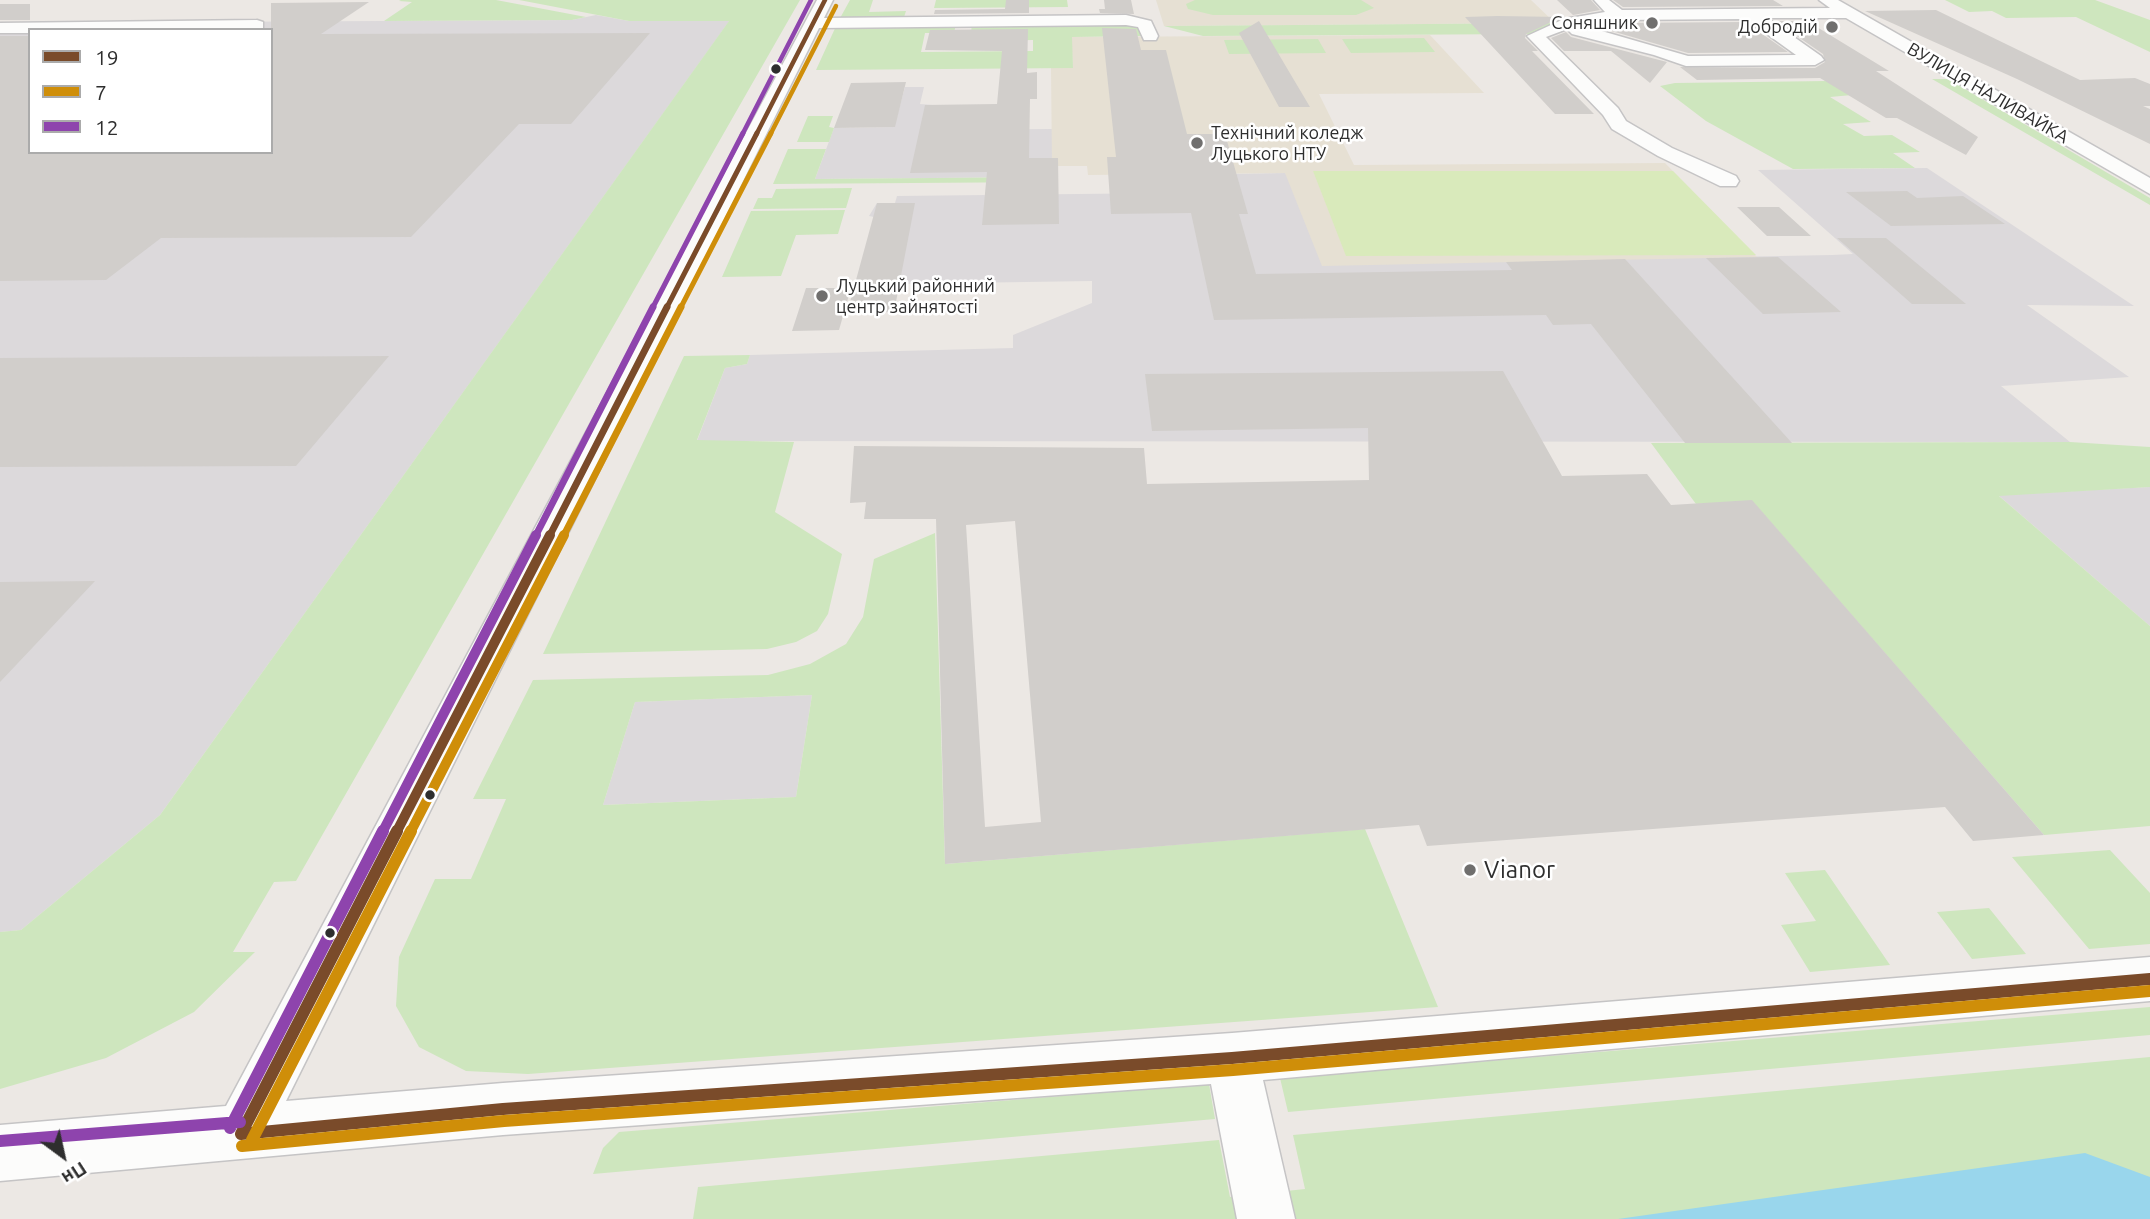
<!DOCTYPE html>
<meta charset="utf-8">
<style>
body{margin:0}
#map{position:relative;width:2150px;height:1219px;overflow:hidden;background:#ece8e4;font-family:Ubuntu,sans-serif}
canvas{display:block}
.legend{position:absolute;left:28px;top:28px;width:245px;height:126px;box-sizing:border-box;background:#fff;border:2px solid #ababab;margin:0;padding:9px 12px;list-style:none;font-size:21px;color:#2e2e2e}
.legend li{display:flex;align-items:center;gap:14px;height:35px}
.legend b{width:35px;border:2px solid #ababab}
.north{position:absolute;left:28px;top:1121px;width:70px;height:70px;-webkit-text-stroke:5px #fff;paint-order:stroke;rotate:147deg;font-size:19px;font-weight:700;line-height:28px;text-align:center;color:#2e2e2e}
.north::after{content:'';display:block;margin:auto;width:24px;height:32px;background:#2e2e2e;clip-path:polygon(50% 0,100% 100%,50% 72%,0 100%)}
</style>
<div id="map">
<canvas width="2150" height="1219"></canvas>
<ul class="legend">
<li><b style="height:9px;background:#7a4b2a"></b>19</li>
<li><b style="height:9px;background:#cf8e09"></b>7</li>
<li><b style="height:9px;background:#8e44ad"></b>12</li>
</ul>
<div class="north">Пн</div>
</div>
<script>
const c = document.querySelector('canvas').getContext('2d');
c.lineJoin = 'round';
function paint(path, color) {
  c.fillStyle = color;
  c.fill(path, 'evenodd');
}
function shape(rows) {
  const path = new Path2D();
  for (const r of rows) {
    path.moveTo(r[0], r[1]);
    for (let i = 2; i < r.length; i += 2) path.lineTo(r[i], r[i + 1]);
  }
  return path;
}
function trace(path, color, width, dash) {
  c.strokeStyle = color;
  c.lineWidth = width;
  c.lineCap = dash ? 'butt' : 'round';
  c.setLineDash(dash || []);
  c.stroke(path);
}
function drawText(font, color, halo, rows, align = 'center') {
  c.font = font + ' Ubuntu,sans-serif';
  c.lineWidth = 5;
  c.setLineDash([]);
  c.textBaseline = 'middle';
  c.strokeStyle = halo;
  c.fillStyle = color;
  for (const [text, x, y, turn = 0] of rows) {
    c.save();
    c.translate(x, y);
    c.rotate((+turn || 0) * Math.PI / 180);
    c.textAlign = isNaN(turn) ? turn : align;
    if (halo) c.strokeText(text, 0, 0);
    c.fillText(text, 0, 0);
    c.restore();
  }
}
const industrial = shape([
 [596,15,629,21,730,20,160,815,21,930,0,932,0,23,572,20],
 [30,30,271,30,271,152,30,152],
 [905,87,924,87,920,104,933,105,928,130,1052,129,1052,177,815,179,834,128,894,127],
 [1927,168,2134,306,2027,305,2129,377,2001,386,2070,442,697,441,725,368,747,364,750,355,1013,348,1013,335,1092,303,1092,281,895,284,874,217,869,216,877,203,895,203,897,196,1168,193,1164,175,1285,173,1625,259,1832,255,1853,254,1758,170],
 [2150,487,2150,626,1998,495],
 [812,695,796,797,603,805,635,702]
]);
const education = shape([
 [1156,0,1531,0,1555,23,1164,26],
 [1430,35,1484,93,1319,94,1354,165,1665,163,1757,257,1322,266,1285,173,1088,175,1087,166,1052,166,1051,68,1073,68,1071,37]
]);
const green = shape([
 [401,0,496,0,586,17,572,20,384,21,412,2,399,1],
 [519,0,800,0,296,881,274,882,233,952,255,952,194,1012,106,1058,0,1089,0,932,21,930,160,815,729,21,629,21],
 [850,0,873,0,869,12,906,11,903,20,839,20],
 [936,0,1067,0,1068,7,934,8],
 [1195,0,1361,0,1374,8,1356,15,1213,15,1188,9,1186,4],
 [1945,0,2095,0,2150,20,2150,52,2076,17,2006,18,1992,11,1969,12],
 [1129,23,1140,26,1142,36,1072,37,1073,68,816,70,837,24,956,24,954,33,925,33,921,52,1033,51,1033,40,970,41,972,24],
 [1555,23,1529,34,1203,36,1164,26],
 [1424,38,1435,52,1351,53,1342,39],
 [1318,39,1326,53,1229,54,1224,40],
 [1932,79,1948,79,2150,198,2150,205],
 [1827,81,1852,95,1830,97,1871,122,1843,124,1864,136,1892,135,1920,152,1893,153,1915,168,1793,169,1706,121,1660,86,1675,83],
 [808,116,833,116,829,127,834,128,829,142,797,142],
 [788,149,826,149,815,179,1052,177,1053,182,773,184],
 [852,188,846,208,753,209,758,198,772,198,776,189],
 [845,210,838,234,796,235,781,276,722,277,751,211],
 [750,355,747,364,725,368,697,440,794,442,775,512,842,554,828,614,817,631,796,642,767,649,543,654,684,356],
 [2070,442,2150,447,2150,487,1999,496,2150,626,2150,826,2044,835,1752,501,1696,504,1651,443],
 [935,533,945,864,1365,829,1438,1007,528,1074,466,1071,419,1047,396,1006,399,957,435,879,471,879,506,799,473,799,533,680,768,675,810,664,846,644,863,617,874,559],
 [812,695,796,797,603,805,635,702],
 [2110,850,2150,893,2150,944,2089,949,2012,857],
 [1825,870,1890,965,1810,972,1781,925,1816,921,1785,873],
 [1989,908,2026,954,1972,959,1937,912],
 [2150,1007,2150,1035,1288,1112,1280,1078],
 [2150,1057,2150,1219,693,1219,698,1187,1219,1140,1230,1197,1305,1189,1293,1135],
 [1209,1084,1215,1119,593,1174,603,1148,619,1132]
]);
const pitch = shape([
 [1313,171,1673,171,1756,255,1346,256]
]);
const water = shape([
 [2085,1153,2150,1177,2150,1219,1618,1219]
]);
const building = shape([
 [1006,0,1029,0,1029,13,934,14,935,10,1005,9],
 [1104,0,1131,0,1134,14,1100,13,1099,9,1105,9],
 [1557,0,1591,0,1600,10,1573,15],
 [1613,0,1773,0,1783,6,1623,7],
 [369,2,321,34,650,33,571,124,519,124,411,237,161,238,106,280,0,281,0,36,30,36,30,152,271,152,271,3],
 [0,4,30,4,30,20,0,20],
 [1936,10,2080,80,2135,78,2150,84,2150,106,2143,106,2150,109,2150,144,2017,79,1865,11],
 [1497,16,1562,17,1526,34,1525,38,1538,51,1532,51,1594,114,1555,114,1465,17],
 [1259,21,1310,107,1279,107,1239,33],
 [1775,21,1807,21,1889,71,1876,71,1978,137,1966,155,1897,118,1886,118,1820,78,1697,80,1680,67,1815,68,1825,62,1823,54],
 [1745,22,1788,52,1688,53,1594,26,1618,23],
 [1102,28,1136,29,1141,50,1166,50,1187,134,1225,134,1248,214,1239,214,1256,274,1512,270,1506,262,1625,259,1792,443,1685,443,1591,324,1553,325,1546,315,1214,320,1191,213,1111,214,1107,157,1116,157],
 [1028,29,1027,73,1037,72,1037,99,1030,99,1029,158,1058,158,1059,224,982,225,987,172,910,173,925,105,997,104,1002,51,925,50,930,30],
 [1566,32,1571,37,1667,62,1650,83,1611,51,1564,51,1551,38],
 [906,82,895,127,834,128,851,83],
 [1907,191,1917,198,1963,196,2005,224,1891,226,1846,192],
 [877,203,915,203,894,312,847,313],
 [1737,207,1779,207,1811,236,1767,236],
 [1837,238,1886,238,1966,304,1912,304],
 [1778,257,1841,312,1763,314,1706,258],
 [806,288,851,288,839,330,792,331],
 [389,356,296,466,0,467,0,358],
 [1503,371,1562,476,1647,474,1671,505,1752,500,2044,835,1973,841,1945,807,1427,846,1419,825,945,864,936,519,864,519,866,502,850,503,854,446,1144,448,1147,484,1369,480,1368,428,1152,431,1145,374],
 [1015,521,1041,822,985,827,966,525],
 [95,581,34,646,0,682,0,582]
]);
const minor = shape([
 [817,0,833,0,824,18,1126,15,1151,21,1158,36,1156,40,1144,40,1138,27,1126,25,819,28,286,1101,503,1083,1232,1033,2150,957,2150,1001,1263,1080,1295,1219,1237,1219,1211,1084,503,1135,0,1181,0,1125,226,1106,817,0],
 [1594,0,1609,0,1622,10,1830,8,1819,0,1838,0,2150,178,2150,194,1846,18,1767,18,1821,56,1824,60,1815,65,1686,66,1654,55,1572,34,1567,29,1546,37,1618,108,1626,121,1672,148,1736,176,1739,181,1736,186,1720,186,1658,156,1612,129,1603,115,1527,36,1564,19,1605,12,1594,0],
 [1746,19,1796,55,1688,56,1581,25,1618,20,1746,19],
 [257,20,263,22,263,28,30,30,30,33,0,33,0,23,257,20]
]);
const bus1Far4 = shape([
 [756,135,825,0]
]);
const bus1Far3 = shape([
 [666,309,757,133]
]);
const bus1Far2 = shape([
 [549,537,667,307]
]);
const bus1Far1 = shape([
 [396,833,550,535]
]);
const bus1 = shape([
 [241,1134,503,1109,1232,1058,2150,979],
 [241,1134,397,831]
]);
const bus2Far4 = shape([
 [770,135,836,6]
]);
const bus2Far3 = shape([
 [680,309,771,133]
]);
const bus2Far2 = shape([
 [563,537,681,307]
]);
const bus2Far1 = shape([
 [410,833,564,535]
]);
const bus2 = shape([
 [252,1140,411,831],
 [242,1146,504,1121,1233,1070,2150,991]
]);
const bus3Far4 = shape([
 [742,135,811,0]
]);
const bus3Far3 = shape([
 [652,309,743,133]
]);
const bus3Far2 = shape([
 [535,537,653,307]
]);
const bus3Far1 = shape([
 [382,833,536,535]
]);
const bus3 = shape([
 [230,1128,383,831],
 [0,1141,240,1122]
]);
const markers = [
 [1652,23,7,"#706f6e"],
 [1832,27,7,"#706f6e"],
 [776,69,6,"#2e2e2e"],
 [1197,143,7,"#706f6e"],
 [822,296,7,"#706f6e"],
 [430,795,6,"#2e2e2e"],
 [1470,870,7,"#706f6e"],
 [330,933,6,"#2e2e2e"]
];
const farPoinames = [
 ["Соняшник",1638,23],
 ["Добродій",1818,27],
 ["Технічний коледж",1211,133,"left"],
 ["Луцького НТУ",1211,154,"left"],
 ["Луцький районний",836,286,"left"],
 ["центр зайнятості",836,307,"left"]
];
const farStreetnames = [
 ["ВУЛИЦЯ НАЛИВАЙКА",1988,93,30]
];
const nearPoinames = [
 ["Vianor",1484,870]
];
paint(industrial, '#dcd9db');
paint(education, '#e6e0d3');
paint(green, '#cee6be');
paint(pitch, '#d9eabb');
paint(water, '#99d6ec');
paint(building, '#d1cecb');
trace(minor, '#c5c4c5', 3);
paint(minor, '#fcfcfb');
trace(bus1Far4, '#7a4b2a', 4.5);
trace(bus1Far3, '#7a4b2a', 5);
trace(bus1Far2, '#7a4b2a', 7);
trace(bus1Far1, '#7a4b2a', 10);
trace(bus1, '#7a4b2a', 12);
trace(bus2Far4, '#cf8e09', 4.5);
trace(bus2Far3, '#cf8e09', 5);
trace(bus2Far2, '#cf8e09', 7);
trace(bus2Far1, '#cf8e09', 10);
trace(bus2, '#cf8e09', 12);
trace(bus3Far4, '#8e44ad', 4.5);
trace(bus3Far3, '#8e44ad', 5);
trace(bus3Far2, '#8e44ad', 7);
trace(bus3Far1, '#8e44ad', 10);
trace(bus3, '#8e44ad', 12);
for (const [x, y, r, color] of markers) {
  const dot = new Path2D();
  dot.arc(x, y, r, 0, 2 * Math.PI);
  c.fillStyle = color;
  c.fill(dot);
  trace(dot, '#fff', 2.5);
}
drawText('18px', '#2e2e2e', '#fff', farPoinames, 'right');
drawText('18px', '#2e2e2e', '#fff', farStreetnames);
drawText('24px', '#2e2e2e', '#fff', nearPoinames, 'left');
</script>
